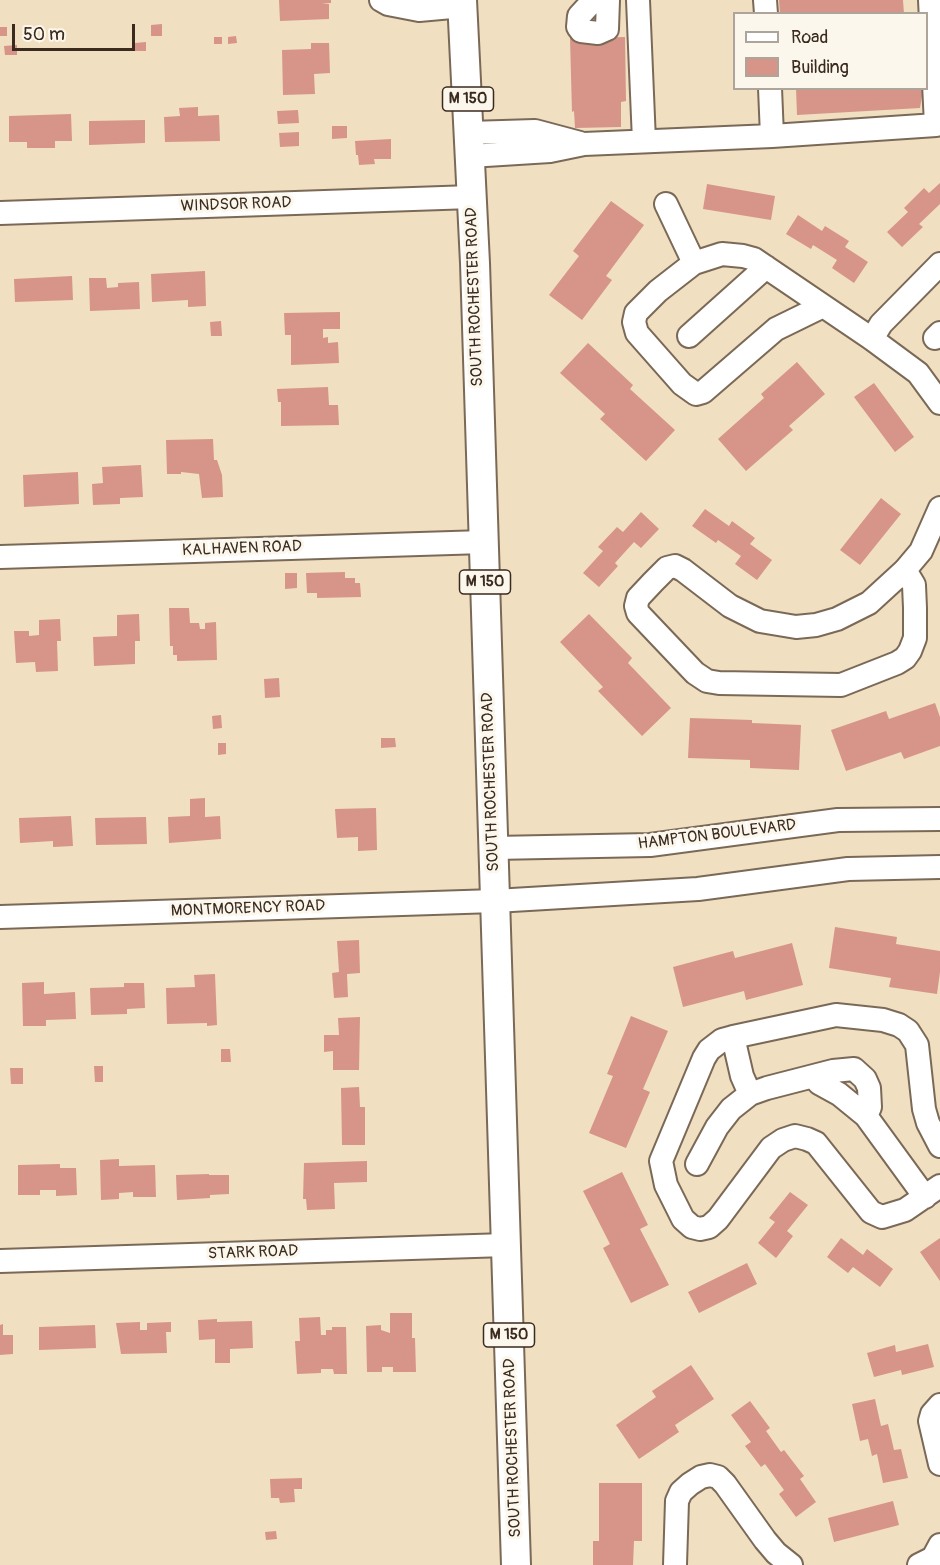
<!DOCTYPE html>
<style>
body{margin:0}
#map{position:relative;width:940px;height:1565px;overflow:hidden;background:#f1dfc1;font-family:Pangolin,sans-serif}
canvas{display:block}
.legend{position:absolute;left:733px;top:12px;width:195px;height:78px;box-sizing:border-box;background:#fbf7ec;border:2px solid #aea59a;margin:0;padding:8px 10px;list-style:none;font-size:18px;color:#3b2a1e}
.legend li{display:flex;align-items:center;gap:12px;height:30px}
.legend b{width:30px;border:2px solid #aea59a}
.scale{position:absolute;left:12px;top:24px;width:123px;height:27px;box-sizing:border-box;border:3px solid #3b2a1e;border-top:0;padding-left:8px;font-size:18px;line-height:21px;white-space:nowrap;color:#3b2a1e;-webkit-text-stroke:4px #fbf7ec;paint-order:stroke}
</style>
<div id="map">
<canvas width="940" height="1565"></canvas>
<ul class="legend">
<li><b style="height:8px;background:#fff"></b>Road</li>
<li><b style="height:16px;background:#d69588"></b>Building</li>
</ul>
<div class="scale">50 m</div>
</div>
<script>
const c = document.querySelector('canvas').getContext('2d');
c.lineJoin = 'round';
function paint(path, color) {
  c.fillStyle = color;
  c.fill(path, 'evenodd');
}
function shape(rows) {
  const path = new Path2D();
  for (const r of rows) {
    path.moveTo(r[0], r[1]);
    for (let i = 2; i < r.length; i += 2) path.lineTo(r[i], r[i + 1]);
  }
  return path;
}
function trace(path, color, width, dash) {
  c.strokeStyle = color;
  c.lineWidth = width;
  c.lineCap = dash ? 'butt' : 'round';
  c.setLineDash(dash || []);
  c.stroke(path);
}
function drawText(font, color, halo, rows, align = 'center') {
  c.font = font + ' Pangolin,sans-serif';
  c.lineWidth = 6;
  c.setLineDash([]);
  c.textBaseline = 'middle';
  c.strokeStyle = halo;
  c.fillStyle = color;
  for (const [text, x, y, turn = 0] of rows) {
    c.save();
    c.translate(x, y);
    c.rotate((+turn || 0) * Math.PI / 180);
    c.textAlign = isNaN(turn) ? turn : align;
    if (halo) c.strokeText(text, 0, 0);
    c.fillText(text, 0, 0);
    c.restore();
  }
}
const building = shape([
 [279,0,331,0,331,3,322,3,329,4,329,19,280,21],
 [779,0,903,0,904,14,780,14],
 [162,24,162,36,151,36,151,25],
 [0,27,7,27,7,36,0,36],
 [236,36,237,43,228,44,228,37],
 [214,37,222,37,222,44,214,44],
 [625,37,626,101,621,102,621,127,575,128,574,111,572,112,570,38],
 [146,42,146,51,135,51,135,43],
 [311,43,329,43,330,73,314,74,315,94,283,95,282,50,311,49],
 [17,45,17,55,5,55,4,46],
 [796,88,916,88,923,90,920,108,797,115],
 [198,107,198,116,219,115,220,141,165,142,164,117,180,116,179,108],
 [298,110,299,123,278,124,277,111],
 [71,114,72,141,55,141,55,148,27,148,27,142,9,142,9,116],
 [145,120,145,143,89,145,89,121],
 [332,126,347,126,347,138,332,139],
 [299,132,299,146,280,147,279,133],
 [391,139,391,159,374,159,375,164,359,165,358,155,356,155,355,141],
 [940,183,940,204,919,224,923,227,902,247,887,232,908,212,904,208,924,188,929,193],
 [707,184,775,196,771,220,703,209],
 [611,201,644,225,606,276,612,280,582,320,549,295,579,256,573,251],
 [798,215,822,231,825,226,849,241,845,247,868,262,854,283,832,268,837,260,813,245,811,249,786,234],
 [205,271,206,306,188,307,188,300,152,302,151,274],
 [72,276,73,300,15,302,14,279],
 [89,278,106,278,107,288,118,287,118,283,139,282,140,309,90,311],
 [340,312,340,329,323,329,323,338,328,337,328,343,338,342,339,363,291,365,291,335,285,335,284,313],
 [221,321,222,336,211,336,210,322],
 [588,343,633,385,630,389,675,430,646,461,600,419,605,414,560,373],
 [797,362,825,394,789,426,793,430,746,471,718,439,764,398,761,394],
 [874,383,914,437,895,452,854,397],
 [328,387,329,405,338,405,339,425,281,426,281,402,278,402,277,389],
 [213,439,214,460,217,460,222,475,223,497,202,498,199,474,181,472,181,474,167,474,166,440],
 [141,465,143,497,120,498,120,504,93,505,92,484,103,483,102,467],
 [78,472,79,504,24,507,23,475],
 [881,498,901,514,860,565,840,550],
 [705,509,729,526,732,521,755,538,750,544,772,560,757,580,735,564,741,556,718,540,716,543,692,526],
 [641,512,659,529,641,548,634,542,615,563,618,566,599,587,583,573,603,551,598,547,617,527,623,532],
 [345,572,345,578,355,578,355,583,360,583,361,597,317,598,317,593,307,593,306,573],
 [285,573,297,573,297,588,285,589],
 [169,608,189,608,190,623,199,623,200,629,205,629,205,623,216,622,217,660,177,661,177,655,173,655,173,646,170,646],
 [139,614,140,641,135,641,135,664,94,666,93,637,117,636,117,615],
 [589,614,632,658,628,663,671,708,642,736,598,691,603,687,560,642],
 [60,619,61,641,57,641,58,671,36,672,35,662,16,663,14,631,29,631,29,636,39,635,39,620],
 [279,678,280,697,265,698,264,679],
 [935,703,940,717,940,746,904,759,901,752,846,771,831,730,886,711,889,719],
 [221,715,222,728,213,729,212,716],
 [690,718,752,720,752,723,801,725,799,770,750,768,750,760,688,758],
 [381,738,395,738,396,747,381,748],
 [218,743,226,743,226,754,218,755],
 [205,798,205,817,220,816,221,839,169,843,168,817,190,816,190,799],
 [376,808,377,850,358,851,358,837,337,838,335,809],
 [71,816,73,846,53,847,53,841,20,843,19,818],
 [146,817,147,844,96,845,95,818],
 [835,927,897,937,896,944,940,951,940,972,937,994,889,987,891,978,829,968],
 [359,940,360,973,347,974,348,997,334,998,332,973,339,972,337,941],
 [792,943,803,985,746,1000,744,991,683,1007,673,967,733,951,735,958],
 [215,974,217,1025,207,1026,207,1023,167,1024,166,988,195,987,194,975],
 [44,982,44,994,75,992,76,1019,46,1020,46,1026,23,1026,22,983],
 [124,983,144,983,145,1008,127,1009,127,1014,91,1015,90,988,124,987],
 [631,1016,668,1031,643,1089,650,1092,626,1148,589,1133,613,1076,607,1074],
 [360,1017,359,1070,333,1070,333,1051,324,1052,324,1035,339,1035,338,1018],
 [221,1049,230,1049,231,1062,221,1062],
 [94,1066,103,1066,103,1082,95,1082],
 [10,1068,23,1068,23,1084,11,1084],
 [359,1087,360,1107,365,1107,365,1145,342,1145,341,1088],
 [119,1159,119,1166,155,1165,156,1197,133,1197,133,1192,119,1193,119,1199,101,1200,100,1160],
 [367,1161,367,1182,334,1183,335,1209,307,1210,306,1199,303,1199,304,1163],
 [60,1164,60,1168,76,1168,77,1195,56,1196,56,1190,40,1190,40,1195,18,1195,18,1165],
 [622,1172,648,1225,640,1229,669,1285,631,1303,603,1248,610,1244,583,1191],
 [209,1174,209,1175,229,1175,229,1194,210,1195,210,1198,177,1200,176,1175],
 [790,1192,808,1205,787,1231,793,1236,776,1258,758,1243,775,1222,769,1218],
 [841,1238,863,1255,867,1249,893,1269,880,1287,853,1267,848,1273,827,1257],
 [940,1238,940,1281,920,1252],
 [747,1263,757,1284,699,1313,688,1292],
 [390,1313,412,1313,412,1338,415,1338,416,1372,393,1372,393,1367,382,1367,382,1372,367,1372,366,1326,381,1325,381,1330,390,1333],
 [320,1317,321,1335,326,1335,326,1330,332,1330,332,1327,346,1327,347,1374,334,1374,333,1369,321,1369,321,1373,297,1374,295,1341,300,1341,299,1318],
 [217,1319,217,1322,252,1321,253,1348,230,1349,230,1363,215,1363,215,1339,199,1340,198,1320],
 [140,1322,140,1330,147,1330,147,1323,171,1322,171,1332,166,1332,167,1353,121,1354,116,1323],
 [3,1324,3,1335,13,1335,13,1354,0,1355,0,1325],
 [95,1325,96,1348,39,1350,39,1327],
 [928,1344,934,1367,902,1375,901,1370,874,1377,867,1353,895,1345,896,1352],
 [691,1365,714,1399,675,1425,679,1432,639,1459,616,1425,656,1397,652,1391],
 [875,1399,881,1426,888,1424,894,1450,901,1449,908,1478,883,1483,877,1454,872,1456,868,1439,860,1441,852,1404],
 [750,1401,770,1428,766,1431,781,1452,784,1450,804,1476,800,1479,816,1502,796,1517,779,1494,784,1490,765,1464,761,1467,745,1446,751,1442,731,1415],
 [302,1478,302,1489,294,1489,295,1502,280,1503,279,1498,271,1498,270,1479],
 [599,1483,642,1483,642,1541,634,1541,633,1565,593,1565,593,1541,599,1541],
 [893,1501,899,1525,834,1542,828,1518],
 [276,1531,277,1539,266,1540,265,1532]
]);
const minor = shape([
 [381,0,388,4,419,10,463,6],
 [638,0,644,141],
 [765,0,766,14],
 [590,4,579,16,578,27,581,31,598,33,607,29,608,0],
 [770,88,772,136],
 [469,133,535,131,580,143],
 [470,156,550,151,584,144,772,136,936,125,930,0],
 [666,204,694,263],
 [0,213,472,197],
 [823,306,776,329,703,392,696,394,682,384,637,333,634,322,636,313,658,291,694,263,722,254,743,256,754,259,872,339,918,373,940,403],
 [689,336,766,267],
 [935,338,940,333],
 [872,339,881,324,940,264],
 [0,557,484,542],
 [905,570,914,585,915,608,915,638,910,651,905,658,897,663,841,685,719,683,707,681,695,673,638,613,636,606,638,598,653,582,667,568,675,566,683,570,730,606,760,621,796,627,816,625,837,619,869,603,905,570,921,551,940,508],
 [494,848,650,845,838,820,940,819],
 [0,917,495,901,698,889,848,869,940,867],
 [733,1037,742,1076,750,1094],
 [814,1076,819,1083,839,1094,866,1116,925,1197],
 [940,1146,928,1123,924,1109,917,1045,908,1031,899,1025,883,1020,836,1015,733,1037,722,1040,709,1050,704,1058,661,1161,666,1185,683,1219,692,1227,700,1229,709,1227,718,1219,771,1148,783,1140,795,1136,807,1139,816,1143,871,1212,882,1217,905,1210,940,1186],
 [697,1164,717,1127,731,1109,750,1094,767,1088,833,1071,854,1069,865,1079,869,1088,870,1107,866,1116],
 [0,1261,506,1245],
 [940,1405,932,1414,930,1421,940,1464],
 [675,1565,677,1501,681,1492,690,1484,701,1477,710,1475,718,1477,725,1484,765,1540,776,1553,791,1565],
 [919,1565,933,1558,940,1545]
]);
const major = shape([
 [462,0,475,263,516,1565]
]);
const shields = [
 [468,99,51],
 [485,582,51],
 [509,1335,51]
];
const shieldNames = [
 ["M 150",468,99],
 ["M 150",485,582],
 ["M 150",509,1335]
];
const streetNames = [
 ["WINDSOR ROAD",236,205,-2],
 ["SOUTH ROCHESTER ROAD",475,297,-92],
 ["KALHAVEN ROAD",242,549,-2],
 ["SOUTH ROCHESTER ROAD",491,782,-92],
 ["HAMPTON BOULEVARD",717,835,-7],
 ["MONTMORENCY ROAD",248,909,-2],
 ["STARK ROAD",253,1253,-2],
 ["SOUTH ROCHESTER ROAD",513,1448,-92]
];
paint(building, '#d69588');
trace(minor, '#7b6957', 26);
trace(major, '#7b6957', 32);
trace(minor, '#fff', 22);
trace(major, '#fff', 28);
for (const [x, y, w] of shields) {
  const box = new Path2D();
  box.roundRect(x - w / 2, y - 12, w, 24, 4.5);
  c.fillStyle = '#fbf7ec';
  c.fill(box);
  trace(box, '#3b2a1e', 1.5);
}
drawText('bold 15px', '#3b2a1e', null, shieldNames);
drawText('16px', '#3b2a1e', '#fbf7ec', streetNames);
</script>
